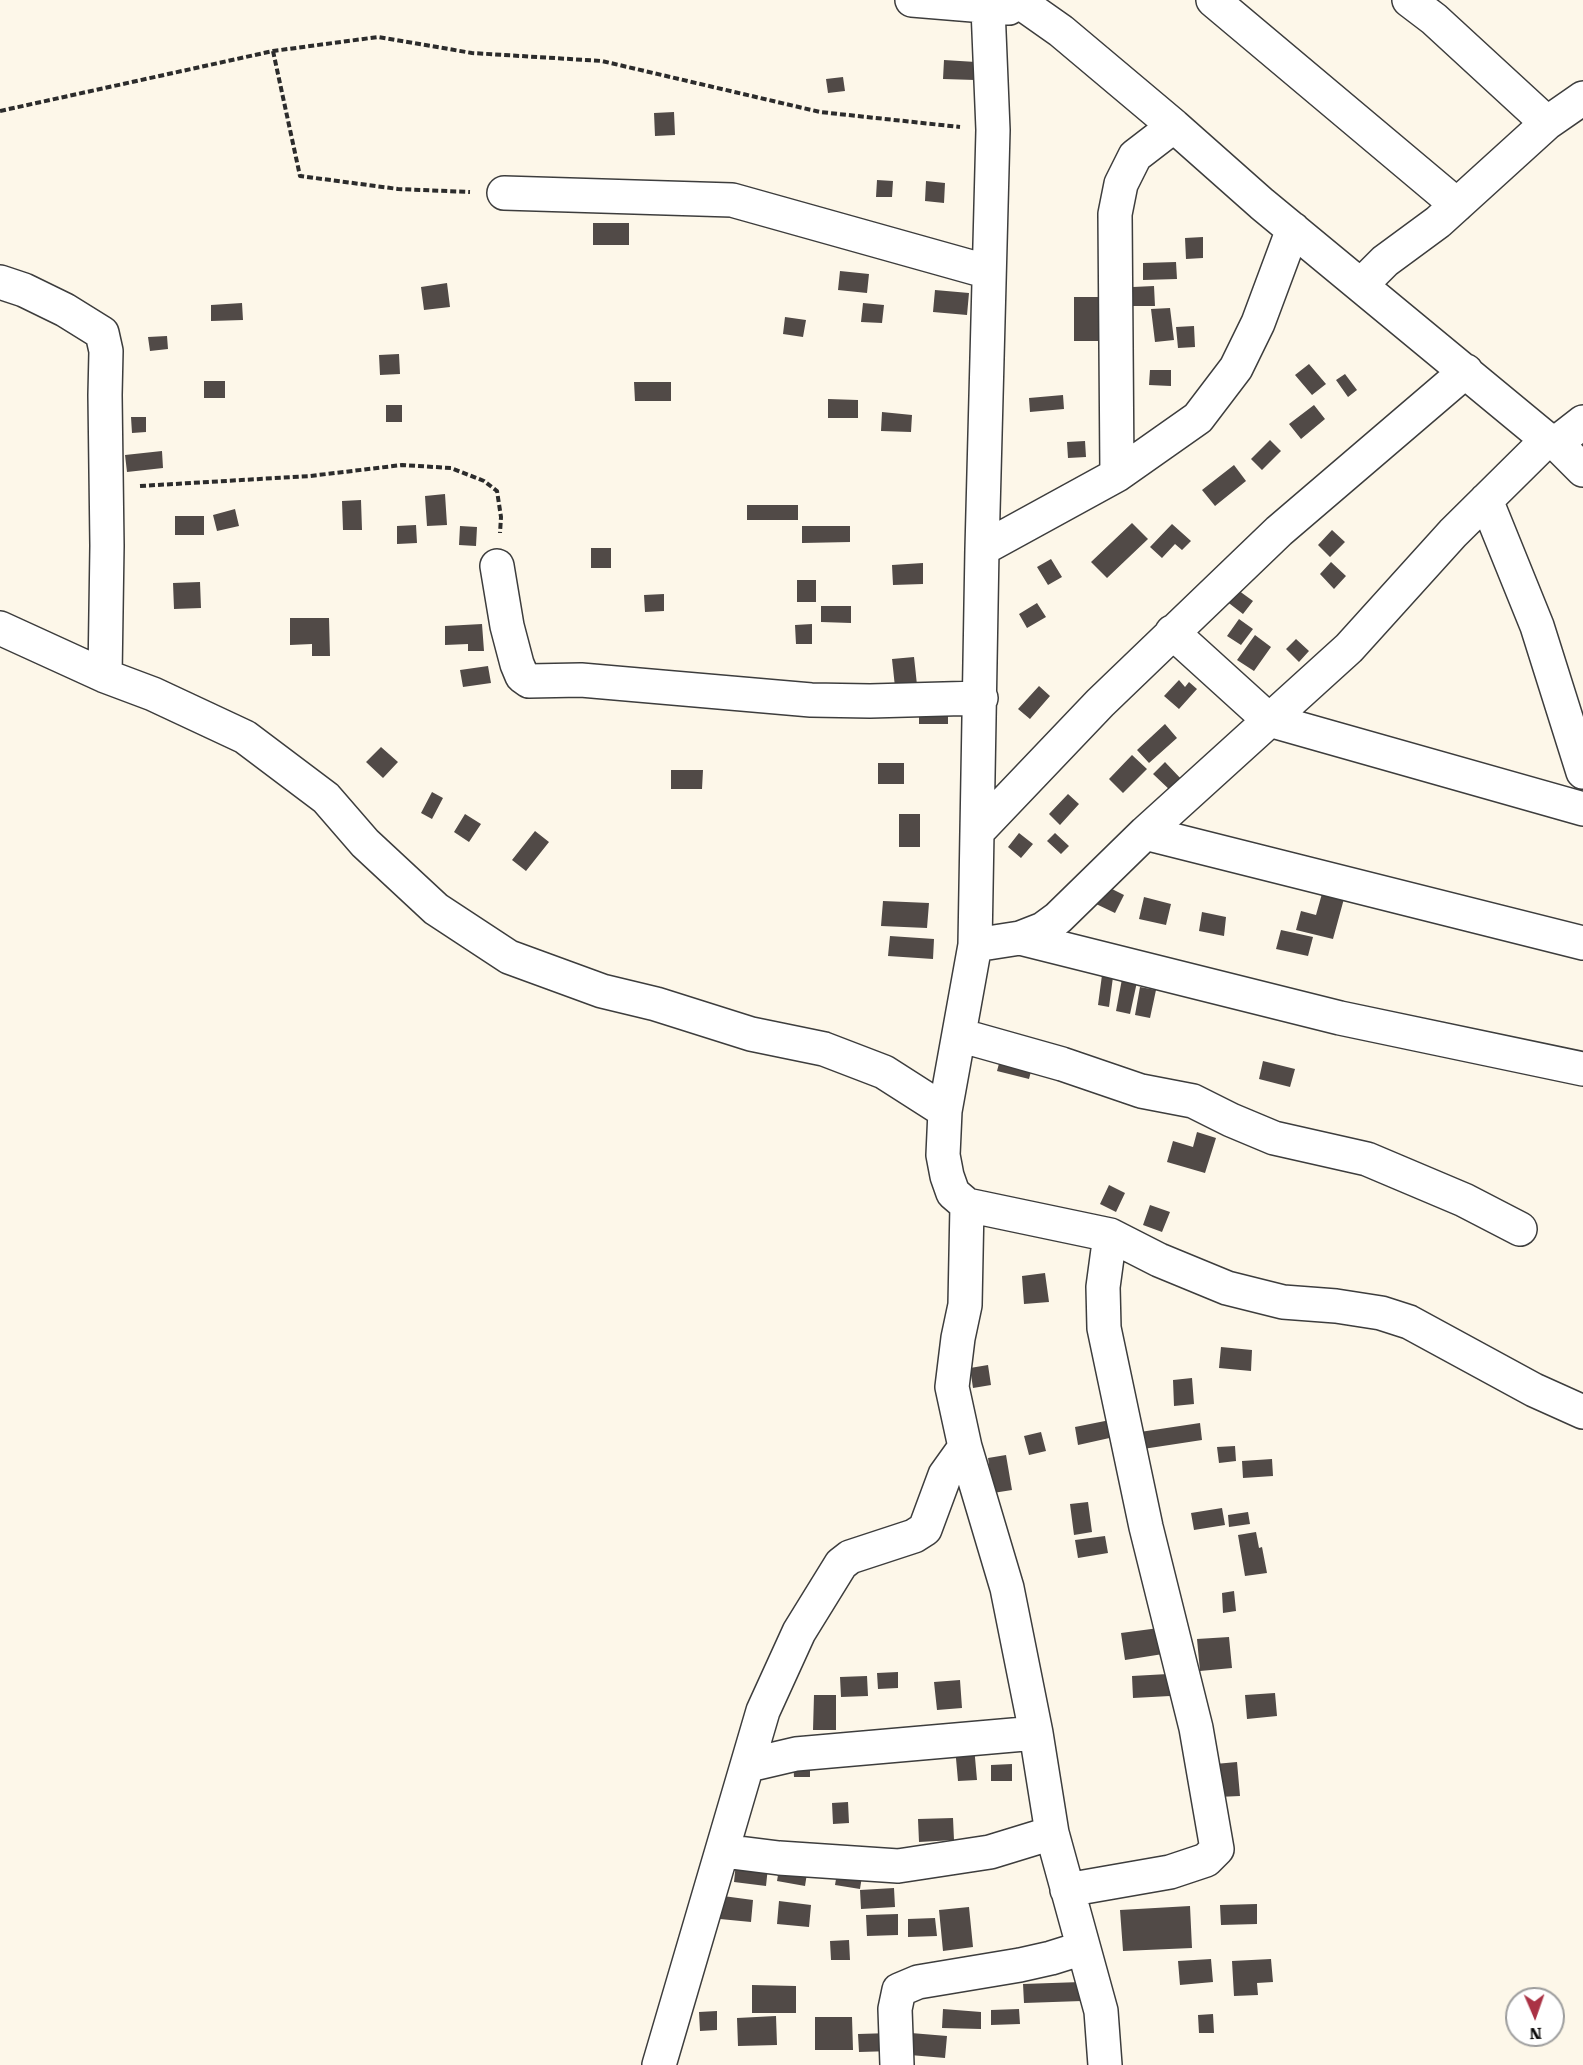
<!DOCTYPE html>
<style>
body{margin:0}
#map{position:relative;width:1583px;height:2065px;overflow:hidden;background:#fdf7e9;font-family:"Roboto Serif",serif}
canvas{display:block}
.north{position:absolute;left:1505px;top:1987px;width:60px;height:60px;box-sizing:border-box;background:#fff;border:2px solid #9d9d9d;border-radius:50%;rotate:178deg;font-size:16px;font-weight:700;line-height:24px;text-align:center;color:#0a0a0a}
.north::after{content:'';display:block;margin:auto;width:21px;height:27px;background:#aa3245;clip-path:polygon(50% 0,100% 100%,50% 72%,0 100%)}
</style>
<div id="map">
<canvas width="1583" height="2065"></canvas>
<div class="north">N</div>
</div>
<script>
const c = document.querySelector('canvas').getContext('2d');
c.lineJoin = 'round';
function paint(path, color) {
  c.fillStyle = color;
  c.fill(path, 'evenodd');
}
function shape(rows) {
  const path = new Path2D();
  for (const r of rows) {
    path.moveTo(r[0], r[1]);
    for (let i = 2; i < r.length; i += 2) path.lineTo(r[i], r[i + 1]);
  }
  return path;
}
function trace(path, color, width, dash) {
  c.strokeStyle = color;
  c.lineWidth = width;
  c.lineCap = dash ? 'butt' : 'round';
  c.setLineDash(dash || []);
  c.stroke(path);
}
const building = shape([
 [944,60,976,62,975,80,943,79],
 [843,77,845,91,828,93,826,79],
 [674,112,675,135,655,136,654,113],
 [877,180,893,181,892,197,876,197],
 [926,181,945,183,944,203,925,201],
 [593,223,629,223,629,245,593,245],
 [1203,237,1203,258,1186,259,1185,238],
 [1176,262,1177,279,1143,280,1143,263],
 [840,271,869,274,867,293,838,290],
 [447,283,450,307,424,310,421,287],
 [1154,286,1155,306,1133,306,1133,287],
 [935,290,969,293,967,315,933,312],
 [1074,297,1099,297,1099,341,1074,341],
 [242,303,243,320,211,321,211,305],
 [863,303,884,305,882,323,861,322],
 [1170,308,1174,340,1155,342,1151,309],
 [785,317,806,320,803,337,783,334],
 [1194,326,1195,347,1178,348,1176,327],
 [167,336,168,349,150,351,148,337],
 [399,354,400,374,380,375,379,355],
 [1309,364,1326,384,1312,395,1295,375],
 [1150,370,1171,370,1171,386,1149,385],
 [1345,374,1357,390,1348,397,1336,380],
 [204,381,225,381,225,398,204,398],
 [634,382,671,382,671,401,635,401],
 [1063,395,1064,409,1030,412,1029,398],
 [828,399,858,400,858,418,828,418],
 [386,405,402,405,402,422,386,422],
 [1314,405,1325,419,1301,439,1289,424],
 [882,412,912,415,911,432,881,431],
 [131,417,146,417,146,432,132,433],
 [1270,440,1281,451,1262,470,1251,459],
 [1085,441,1086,457,1068,458,1067,442],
 [162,451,163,468,127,472,125,455],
 [1234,465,1246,481,1215,506,1202,490],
 [445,494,447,525,427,526,425,496],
 [361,500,362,530,343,530,342,501],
 [747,505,798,505,798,520,747,520],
 [235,509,239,526,217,531,213,515],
 [175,516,204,516,204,535,175,535],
 [1132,523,1148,539,1107,578,1091,562],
 [1172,524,1191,541,1182,550,1175,544,1162,558,1150,547],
 [416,525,417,543,397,544,397,526],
 [460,526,477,527,476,546,459,545],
 [802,526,850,526,850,542,802,543],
 [1332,530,1345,542,1330,557,1318,545],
 [591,548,611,548,611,568,591,568],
 [1051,559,1062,577,1048,585,1037,567],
 [1331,562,1346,576,1334,589,1320,574],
 [923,563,923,584,893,585,892,565],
 [797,580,816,580,816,602,797,602],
 [200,582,201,608,174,609,173,583],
 [1231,585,1253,601,1243,614,1221,597],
 [664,594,664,611,645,612,644,595],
 [1037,603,1046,617,1027,628,1019,614],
 [821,606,851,606,851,623,821,622],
 [290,618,329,618,330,656,312,656,312,644,290,645],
 [1239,619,1253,629,1241,645,1227,636],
 [482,624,484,651,468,651,468,644,445,645,445,626],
 [812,624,812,644,796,644,795,625],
 [1255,635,1271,647,1254,671,1237,660],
 [1296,639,1309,651,1299,662,1286,649],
 [914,657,917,685,895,687,892,659],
 [488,666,491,683,463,687,460,670],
 [1179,680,1185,687,1189,682,1197,689,1179,709,1164,696],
 [1039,686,1050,696,1030,719,1018,709],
 [919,707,948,707,948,724,919,724],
 [1165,724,1177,738,1149,763,1137,750],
 [381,747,398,762,383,778,366,762],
 [1132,755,1147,769,1123,793,1109,779],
 [1165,762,1183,781,1172,792,1153,774],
 [878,763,904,763,904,784,878,784],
 [671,770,703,770,702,789,671,789],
 [432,792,443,798,432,819,421,813],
 [1068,794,1079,804,1060,825,1049,814],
 [465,814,481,824,469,842,454,832],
 [899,814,920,814,920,847,899,847],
 [535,831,549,842,526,871,512,860],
 [1019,833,1033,844,1021,858,1008,847],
 [1055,833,1069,846,1061,854,1047,841],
 [1102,884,1124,895,1115,913,1094,903],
 [1323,890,1345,895,1333,939,1296,930,1301,911,1316,915],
 [1144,897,1171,904,1166,925,1139,919],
 [883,901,929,903,927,928,881,926],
 [1202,912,1226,917,1224,936,1199,931],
 [1281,930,1313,937,1308,956,1276,949],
 [890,936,934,939,933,959,888,956],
 [1102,975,1113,977,1109,1007,1098,1005],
 [1122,979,1137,982,1130,1014,1116,1011],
 [1140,987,1156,990,1150,1018,1135,1015],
 [1001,1056,1033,1064,1029,1079,997,1071],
 [1263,1061,1295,1069,1290,1087,1259,1079],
 [1197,1132,1216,1138,1205,1173,1167,1162,1173,1141,1193,1147],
 [1109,1185,1125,1193,1116,1212,1100,1204],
 [1150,1205,1170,1212,1162,1232,1143,1225],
 [1045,1273,1049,1302,1024,1304,1022,1276],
 [1221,1347,1252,1350,1251,1371,1219,1368],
 [988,1365,991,1385,973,1388,970,1368],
 [1192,1378,1194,1404,1174,1406,1173,1380],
 [1110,1420,1114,1437,1078,1445,1075,1427],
 [1200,1423,1202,1440,1143,1449,1140,1432],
 [1041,1432,1046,1451,1029,1455,1024,1436],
 [1235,1446,1236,1461,1219,1463,1217,1447],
 [1006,1455,1012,1490,993,1493,988,1458],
 [1272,1459,1273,1476,1243,1478,1242,1461],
 [1088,1502,1092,1532,1074,1535,1070,1504],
 [1222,1508,1225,1525,1194,1530,1191,1513],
 [1248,1512,1250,1524,1229,1527,1228,1515],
 [1256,1532,1259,1548,1262,1547,1267,1573,1245,1576,1238,1535],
 [1105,1536,1108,1553,1078,1558,1075,1540],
 [1234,1591,1236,1611,1223,1613,1222,1593],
 [1159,1628,1163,1654,1125,1660,1121,1633],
 [1229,1637,1232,1668,1200,1671,1197,1639],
 [898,1672,898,1688,878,1689,877,1673],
 [1168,1674,1170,1696,1133,1698,1132,1676],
 [867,1676,868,1696,841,1697,840,1677],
 [960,1680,962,1708,937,1710,934,1682],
 [1275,1693,1277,1716,1247,1719,1245,1695],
 [814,1695,836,1695,836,1730,813,1730],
 [974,1746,977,1780,958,1781,955,1747],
 [810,1759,810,1777,794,1777,793,1760],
 [1237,1762,1240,1796,1218,1797,1215,1764],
 [1012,1764,1012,1781,991,1781,991,1765],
 [848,1802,849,1823,833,1824,832,1803],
 [953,1818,954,1840,919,1842,918,1819],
 [736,1863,768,1867,766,1886,734,1882],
 [780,1863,808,1867,805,1886,777,1881],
 [838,1867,863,1870,860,1889,835,1885],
 [894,1888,895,1907,861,1909,860,1890],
 [723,1896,753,1900,751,1922,720,1919],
 [779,1901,811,1905,809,1927,777,1924],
 [1257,1904,1257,1924,1221,1925,1220,1905],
 [1190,1906,1192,1948,1123,1951,1120,1910],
 [969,1907,973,1947,943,1951,939,1910],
 [898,1914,898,1935,867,1936,866,1915],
 [935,1918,937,1936,908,1937,908,1919],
 [849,1940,850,1960,831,1960,830,1941],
 [1211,1959,1213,1982,1180,1985,1178,1961],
 [1271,1959,1273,1982,1257,1983,1258,1995,1234,1996,1232,1961],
 [1081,1982,1082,2001,1024,2003,1023,1984],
 [752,1985,796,1986,796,2013,752,2013],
 [943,2009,981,2012,981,2029,942,2028],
 [1019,2009,1020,2024,991,2025,991,2010],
 [717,2011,717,2030,700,2031,699,2012],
 [1213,2014,1214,2033,1199,2033,1198,2015],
 [776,2016,777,2045,738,2046,737,2018],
 [815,2017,852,2017,853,2050,815,2050],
 [891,2033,893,2051,859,2052,858,2034],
 [911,2033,947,2036,945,2058,910,2055]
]);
const path = shape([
 [273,51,300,176,398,189,470,192],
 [0,111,273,51,378,37,472,53,602,61,820,112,960,127],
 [140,486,310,476,402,465,451,468,484,481,497,491,501,517,500,533]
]);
const minor = shape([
 [912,0,1009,8],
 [1017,0,1061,31,1174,126,1262,204,1544,437,1556,443,1583,470],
 [1213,0,1457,205],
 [1409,0,1434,19,1547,123],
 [988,8,993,130,982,549,975,945,945,1111,943,1155,947,1176,953,1193,967,1205,1110,1235,1159,1260,1227,1288,1283,1302,1336,1306,1381,1313,1409,1322,1534,1390,1583,1412],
 [504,193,732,200,989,272],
 [0,282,24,290,65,310,102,333,106,351,105,395,107,546,105,676],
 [1361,285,1385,261,1438,222,1547,123,1583,98],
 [1556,443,1583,422],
 [1117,475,1115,214,1121,184,1135,156,1174,126],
 [1486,500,1537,626,1583,772],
 [982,549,1117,475,1198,418,1236,368,1258,323,1293,229],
 [497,566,507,626,517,664,522,676,529,681,581,680,811,700,870,701,981,698],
 [0,628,105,676,153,694,245,737,326,798,365,843,436,909,509,957,602,991,656,1004,751,1034,824,1049,884,1072,945,1111],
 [1172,632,1269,720,1583,809],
 [977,832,1100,703,1279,531,1466,371],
 [1145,833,1583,943],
 [1020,938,1340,1018,1583,1069],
 [975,945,1020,938,1043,929,1058,918,1145,833,1349,648,1453,533,1548,439],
 [959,1035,1062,1064,1141,1091,1193,1101,1231,1120,1274,1138,1367,1159,1464,1200,1520,1229],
 [967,1205,965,1305,958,1338,952,1387,965,1447,1007,1588,1036,1733,1052,1833,1101,2011,1105,2065],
 [749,1765,796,1754,1036,1733],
 [723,1851,779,1858,898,1866,990,1852,1052,1833],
 [1067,1890,1170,1872,1206,1860,1217,1849,1196,1728,1146,1527,1104,1328,1103,1287,1110,1235],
 [659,2065,763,1711,799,1632,841,1564,850,1557,914,1536,925,1529,945,1475,965,1447],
 [897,2065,895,2009,899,1990,918,1982,1020,1965,1051,1958,1083,1948]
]);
paint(building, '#514a47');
trace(minor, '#3d3d3d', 36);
trace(path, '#2c2c2c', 4, [6, 3]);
trace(minor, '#fff', 33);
</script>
